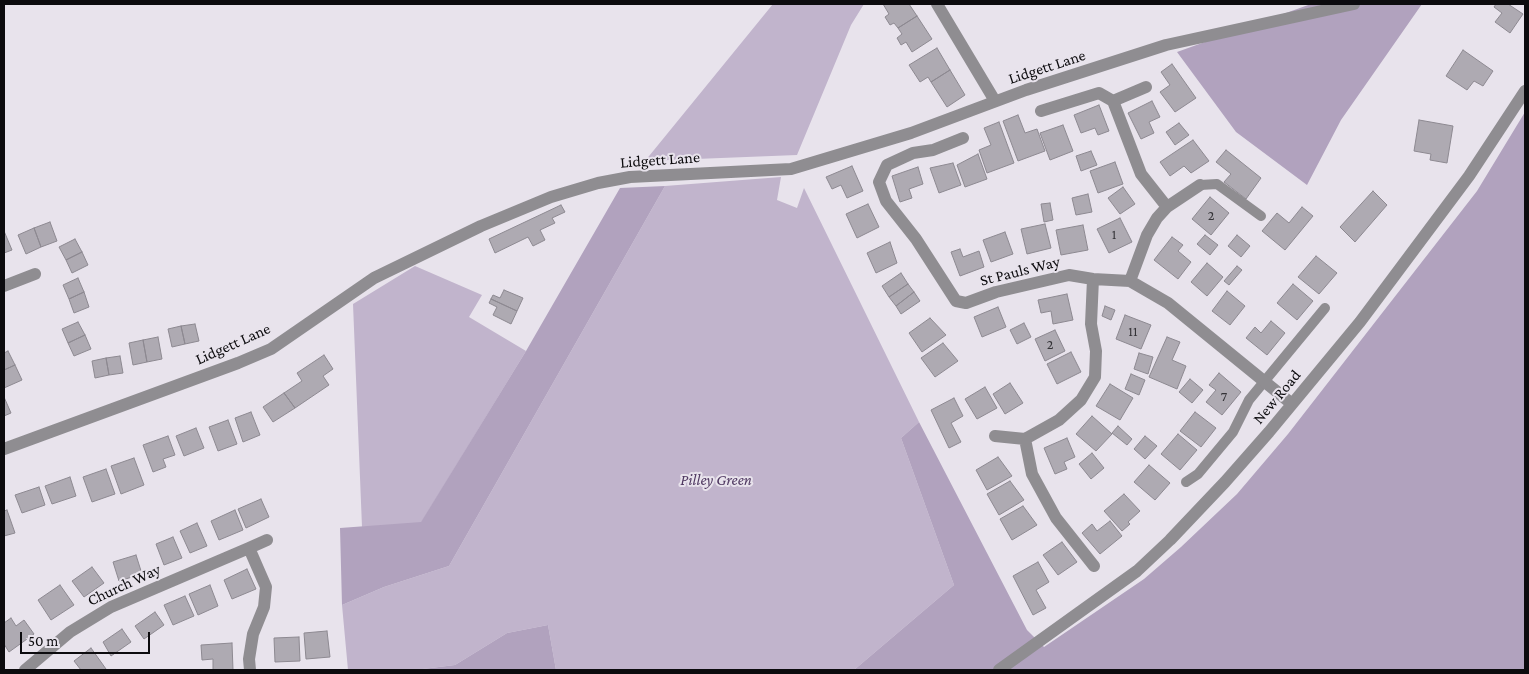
<!DOCTYPE html>
<style>
body{margin:0}
#map{position:relative;width:1529px;height:674px;overflow:hidden;background:#e8e3ec;font-family:"Crimson Pro",serif}
canvas{display:block}
.frame{position:absolute;inset:0;border:5px solid #0c0b0e;pointer-events:none}
.scale{position:absolute;left:20px;top:632px;width:130px;height:22px;box-sizing:border-box;border:2px solid #0c0b0e;border-top:0;padding-left:6px;font-size:15px;line-height:18px;white-space:nowrap;color:#0c0b0e;-webkit-text-stroke:4px #e8e3ec;paint-order:stroke}
</style>
<div id="map">
<canvas width="1529" height="674"></canvas>
<div class="frame"></div>
<div class="scale">50 m</div>
</div>
<script>
const c = document.querySelector('canvas').getContext('2d');
c.lineJoin = 'round';
function paint(path, color) {
  c.fillStyle = color;
  c.fill(path, 'evenodd');
}
function shape(rows) {
  const path = new Path2D();
  for (const r of rows) {
    path.moveTo(r[0], r[1]);
    for (let i = 2; i < r.length; i += 2) path.lineTo(r[i], r[i + 1]);
  }
  return path;
}
function trace(path, color, width, dash) {
  c.strokeStyle = color;
  c.lineWidth = width;
  c.lineCap = dash ? 'butt' : 'round';
  c.setLineDash(dash || []);
  c.stroke(path);
}
function drawText(font, color, halo, rows, align = 'center') {
  c.font = font + ' "Crimson Pro",serif';
  c.lineWidth = 4;
  c.setLineDash([]);
  c.textBaseline = 'middle';
  c.strokeStyle = halo;
  c.fillStyle = color;
  for (const [text, x, y, turn = 0] of rows) {
    c.save();
    c.translate(x, y);
    c.rotate((+turn || 0) * Math.PI / 180);
    c.textAlign = isNaN(turn) ? turn : align;
    if (halo) c.strokeText(text, 0, 0);
    c.fillText(text, 0, 0);
    c.restore();
  }
}
const green = shape([
 [773,4,864,4,851,25,797,155,645,161],
 [781,177,777,200,797,208,804,188,919,422,901,438,954,585,854,670,556,670,548,625,507,633,455,665,415,670,348,670,342,605,384,587,449,566,665,186],
 [415,266,482,295,469,317,526,351,421,523,362,527,353,304]
]);
const forest = shape([
 [1311,4,1422,4,1341,120,1307,185,1236,132,1177,52],
 [1525,112,1525,670,854,670,954,585,901,438,919,422,1027,630,1044,647,1144,579,1181,547,1237,494,1288,434,1477,191],
 [665,186,449,566,384,587,342,605,340,528,421,522,526,351,620,188],
 [548,625,556,670,415,670,455,665,507,633]
]);
const building = shape([
 [883,4,909,4,917,16,898,28,894,23,890,25,885,17,889,14,883,4],
 [1496,4,1508,4,1523,14,1510,33,1495,22,1502,13,1494,7,1496,4],
 [917,16,932,39,912,52,906,42,901,45,897,38,902,34,898,28,917,16],
 [937,48,950,70,931,82,928,77,920,82,909,65,937,48],
 [1463,50,1493,71,1483,86,1474,81,1467,90,1446,76,1463,50],
 [1172,64,1196,98,1175,112,1160,92,1170,85,1161,72,1172,64],
 [950,70,965,95,947,107,931,82,950,70],
 [1152,101,1160,117,1149,122,1154,133,1141,139,1128,113,1152,101],
 [1099,105,1109,131,1098,135,1095,128,1081,133,1074,115,1099,105],
 [1018,115,1025,133,1037,129,1045,151,1018,161,1003,121,1018,115],
 [1419,120,1453,126,1447,163,1430,160,1431,154,1414,151,1419,120],
 [999,122,1014,163,987,173,979,150,991,145,984,128,999,122],
 [1179,123,1189,135,1175,145,1166,132,1179,123],
 [1063,125,1073,151,1050,160,1040,133,1063,125],
 [1193,140,1209,161,1191,173,1184,166,1170,176,1160,162,1193,140],
 [1226,150,1261,178,1246,199,1224,182,1231,174,1216,162,1226,150],
 [1091,151,1097,165,1081,171,1076,156,1091,151],
 [978,154,987,179,965,187,957,165,978,154],
 [1115,162,1123,184,1098,193,1090,171,1115,162],
 [953,163,961,185,939,193,930,168,953,163],
 [852,166,863,191,847,198,841,185,832,189,826,177,852,166],
 [918,167,923,184,909,189,912,198,900,202,892,176,918,167],
 [1123,187,1135,204,1120,214,1108,198,1123,187],
 [1373,191,1387,205,1355,242,1340,227,1373,191],
 [1088,194,1092,212,1076,215,1072,198,1088,194],
 [1210,197,1229,213,1211,235,1192,219,1210,197],
 [1050,203,1053,220,1044,222,1041,204,1050,203],
 [868,204,879,227,857,238,846,214,868,204],
 [561,205,565,212,552,218,555,223,540,230,545,240,533,246,528,237,495,253,489,239,561,205],
 [1302,207,1313,216,1285,250,1262,231,1277,213,1289,223,1302,207],
 [1120,218,1132,242,1109,253,1097,229,1120,218],
 [50,222,57,241,41,247,34,228,50,222],
 [1045,224,1051,248,1027,254,1021,229,1045,224],
 [1083,225,1088,250,1061,255,1056,230,1083,225],
 [34,228,41,247,26,254,18,235,34,228],
 [4,231,12,250,4,253,4,231],
 [1005,232,1013,254,991,262,983,240,1005,232],
 [1205,235,1218,245,1210,255,1197,244,1205,235],
 [1237,235,1250,246,1241,257,1228,246,1237,235],
 [1172,237,1183,245,1178,251,1191,262,1178,279,1154,260,1172,237],
 [75,239,82,252,66,260,59,247,75,239],
 [890,242,897,263,876,273,867,253,890,242],
 [960,249,963,257,979,251,984,267,960,276,951,252,960,249],
 [82,252,88,265,72,273,66,260,82,252],
 [1316,256,1337,273,1319,294,1298,277,1316,256],
 [1207,263,1223,277,1207,296,1191,282,1207,263],
 [1237,266,1242,270,1229,285,1224,281,1237,266],
 [901,273,908,284,889,297,882,286,901,273],
 [78,278,84,292,69,299,63,285,78,278],
 [908,284,914,292,896,306,889,297,908,284],
 [1293,284,1313,301,1297,320,1277,303,1293,284],
 [504,290,523,298,517,311,491,299,493,295,500,298,504,290],
 [1227,291,1245,306,1230,325,1212,311,1227,291],
 [84,292,89,307,74,313,69,299,84,292],
 [914,292,920,301,901,314,896,306,914,292],
 [1067,294,1073,320,1053,324,1051,311,1041,313,1038,300,1067,294],
 [491,299,517,311,511,324,493,315,497,307,489,303,491,299],
 [1105,306,1115,310,1111,320,1102,316,1105,306],
 [998,307,1006,327,982,337,974,317,998,307],
 [1125,315,1151,325,1141,349,1116,339,1125,315],
 [930,318,946,335,922,352,909,333,930,318],
 [1271,321,1285,333,1267,355,1246,338,1255,327,1261,333,1271,321],
 [78,322,85,335,68,343,62,329,78,322],
 [1024,323,1031,337,1017,344,1010,330,1024,323],
 [195,324,199,341,185,344,181,326,195,324],
 [181,326,185,344,172,347,168,329,181,326],
 [1055,330,1065,351,1045,361,1035,339,1055,330],
 [85,335,91,349,74,356,68,343,85,335],
 [158,337,162,359,147,362,143,340,158,337],
 [1167,337,1180,342,1172,360,1186,366,1177,389,1149,377,1167,337],
 [143,340,147,362,133,365,129,343,143,340],
 [943,343,958,361,935,377,921,358,943,343],
 [8,351,15,365,4,370,4,353,8,351],
 [1071,352,1081,372,1057,384,1047,364,1071,352],
 [1139,353,1153,357,1148,374,1134,369,1139,353],
 [324,355,333,369,323,376,329,385,295,408,284,393,302,381,297,373,324,355],
 [120,356,123,373,109,375,106,358,120,356],
 [106,358,109,375,95,378,92,361,106,358],
 [15,365,22,380,4,388,4,370,15,365],
 [1219,373,1241,392,1222,415,1206,402,1216,390,1209,385,1219,373],
 [1131,374,1145,380,1139,395,1125,389,1131,374],
 [1190,379,1203,390,1192,403,1179,392,1190,379],
 [1010,383,1023,403,1005,414,993,394,1010,383],
 [1110,384,1133,398,1120,420,1096,406,1110,384],
 [985,387,997,408,977,419,965,399,985,387],
 [284,393,295,408,273,422,263,407,284,393],
 [4,397,11,413,4,416,4,397],
 [954,398,963,416,951,423,961,442,949,448,931,410,954,398],
 [251,412,260,435,243,442,235,418,251,412],
 [1195,412,1216,428,1201,447,1180,431,1195,412],
 [1092,416,1112,434,1096,451,1076,434,1092,416],
 [228,420,237,444,218,451,209,427,228,420],
 [1118,426,1132,439,1127,445,1112,433,1118,426],
 [196,428,204,448,184,456,176,436,196,428],
 [1178,434,1197,450,1180,470,1161,454,1178,434],
 [168,436,175,455,163,459,166,467,153,472,143,445,168,436],
 [1145,436,1157,446,1145,459,1134,449,1145,436],
 [1067,438,1075,457,1064,462,1067,469,1055,474,1044,448,1067,438],
 [1092,453,1104,468,1091,479,1079,464,1092,453],
 [998,457,1012,476,987,490,976,470,998,457],
 [134,458,144,485,121,494,111,466,134,458],
 [1149,465,1170,483,1155,500,1134,482,1149,465],
 [106,469,115,494,92,502,83,477,106,469],
 [70,477,76,496,52,504,45,486,70,477],
 [1010,481,1024,500,999,515,987,494,1010,481],
 [39,487,45,505,22,513,15,495,39,487],
 [1124,494,1140,511,1128,522,1130,524,1122,531,1104,511,1124,494],
 [261,499,269,517,246,528,238,509,261,499],
 [1023,506,1037,525,1012,540,1000,519,1023,506],
 [7,510,15,533,4,536,4,511,7,510],
 [235,510,243,530,219,540,211,521,235,510],
 [1110,521,1122,536,1100,554,1082,533,1092,524,1097,531,1110,521],
 [197,523,207,546,190,553,180,531,197,523],
 [173,537,182,558,164,565,156,544,173,537],
 [1062,542,1077,562,1058,575,1043,555,1062,542],
 [136,555,142,574,119,581,113,562,136,555],
 [1038,562,1049,582,1036,590,1046,608,1033,615,1013,576,1038,562],
 [92,567,104,583,84,597,72,581,92,567],
 [247,569,256,589,232,599,224,580,247,569],
 [60,585,74,605,51,620,38,600,60,585],
 [210,585,218,606,198,615,189,594,210,585],
 [185,596,194,616,173,625,164,605,185,596],
 [155,612,164,625,144,639,135,626,155,612],
 [11,618,16,626,24,620,34,634,9,652,4,644,4,623,11,618],
 [122,629,131,642,111,656,103,642,122,629],
 [327,631,330,657,306,659,304,633,327,631],
 [299,637,300,661,275,662,274,638,299,637],
 [232,643,233,670,213,670,213,659,202,660,201,645,232,643],
 [91,648,106,669,104,670,81,670,74,661,91,648]
]);
const service = shape([
 [1200,185,1217,184,1261,216],
 [1186,482,1198,474,1233,432,1249,400,1325,308]
]);
const minor = shape([
 [937,4,995,101],
 [1146,87,1113,101,1141,174,1167,207],
 [1041,111,1099,93,1113,101],
 [963,138,933,150,913,153,887,165,879,182,886,201,916,239,956,301,966,303,996,292,1069,275,1093,279,1130,281,1168,303,1292,404],
 [1130,281,1147,235,1157,218,1167,207,1200,185],
 [4,286,35,274],
 [995,436,1025,439,1059,420,1081,400,1095,377,1096,351,1091,324,1093,279],
 [1025,439,1032,474,1056,518,1094,566],
 [4,449,238,363,271,349,374,278,481,226,551,197,598,183,630,177,791,169,911,133,1026,90,1166,45,1354,4],
 [249,548,267,540],
 [25,670,70,632,111,607,249,548,266,587,264,607,253,634,249,659,250,670],
 [999,670,1137,571,1170,540,1225,482,1269,432,1360,322,1469,176,1525,91]
]);
const numberNames = [
 ["2",1211,216],
 ["1",1114,235],
 ["11",1133,332],
 ["2",1050,345],
 ["7",1224,397]
];
const streetNames = [
 ["Lidgett Lane",1047,67,-18],
 ["Lidgett Lane",660,160,-4],
 ["St Pauls Way",1020,271,-14],
 ["Lidgett Lane",233,344,-24],
 ["New Road",1277,397,-50],
 ["Church Way",124,585,-25]
];
const parkNames = [
 ["Pilley Green",716,480]
];
paint(green, '#c1b4cc');
paint(forest, '#b1a2be');
paint(building, '#aeaab2');
trace(building, '#8d8991', 1);
trace(service, '#8f8d91', 10);
trace(minor, '#8f8d91', 12);
drawText('14px', '#343337', null, numberNames);
drawText('16px', '#0c0b0e', '#e8e3ec', streetNames);
drawText('italic 16px', '#4f3861', '#e8e3ec', parkNames);
</script>
